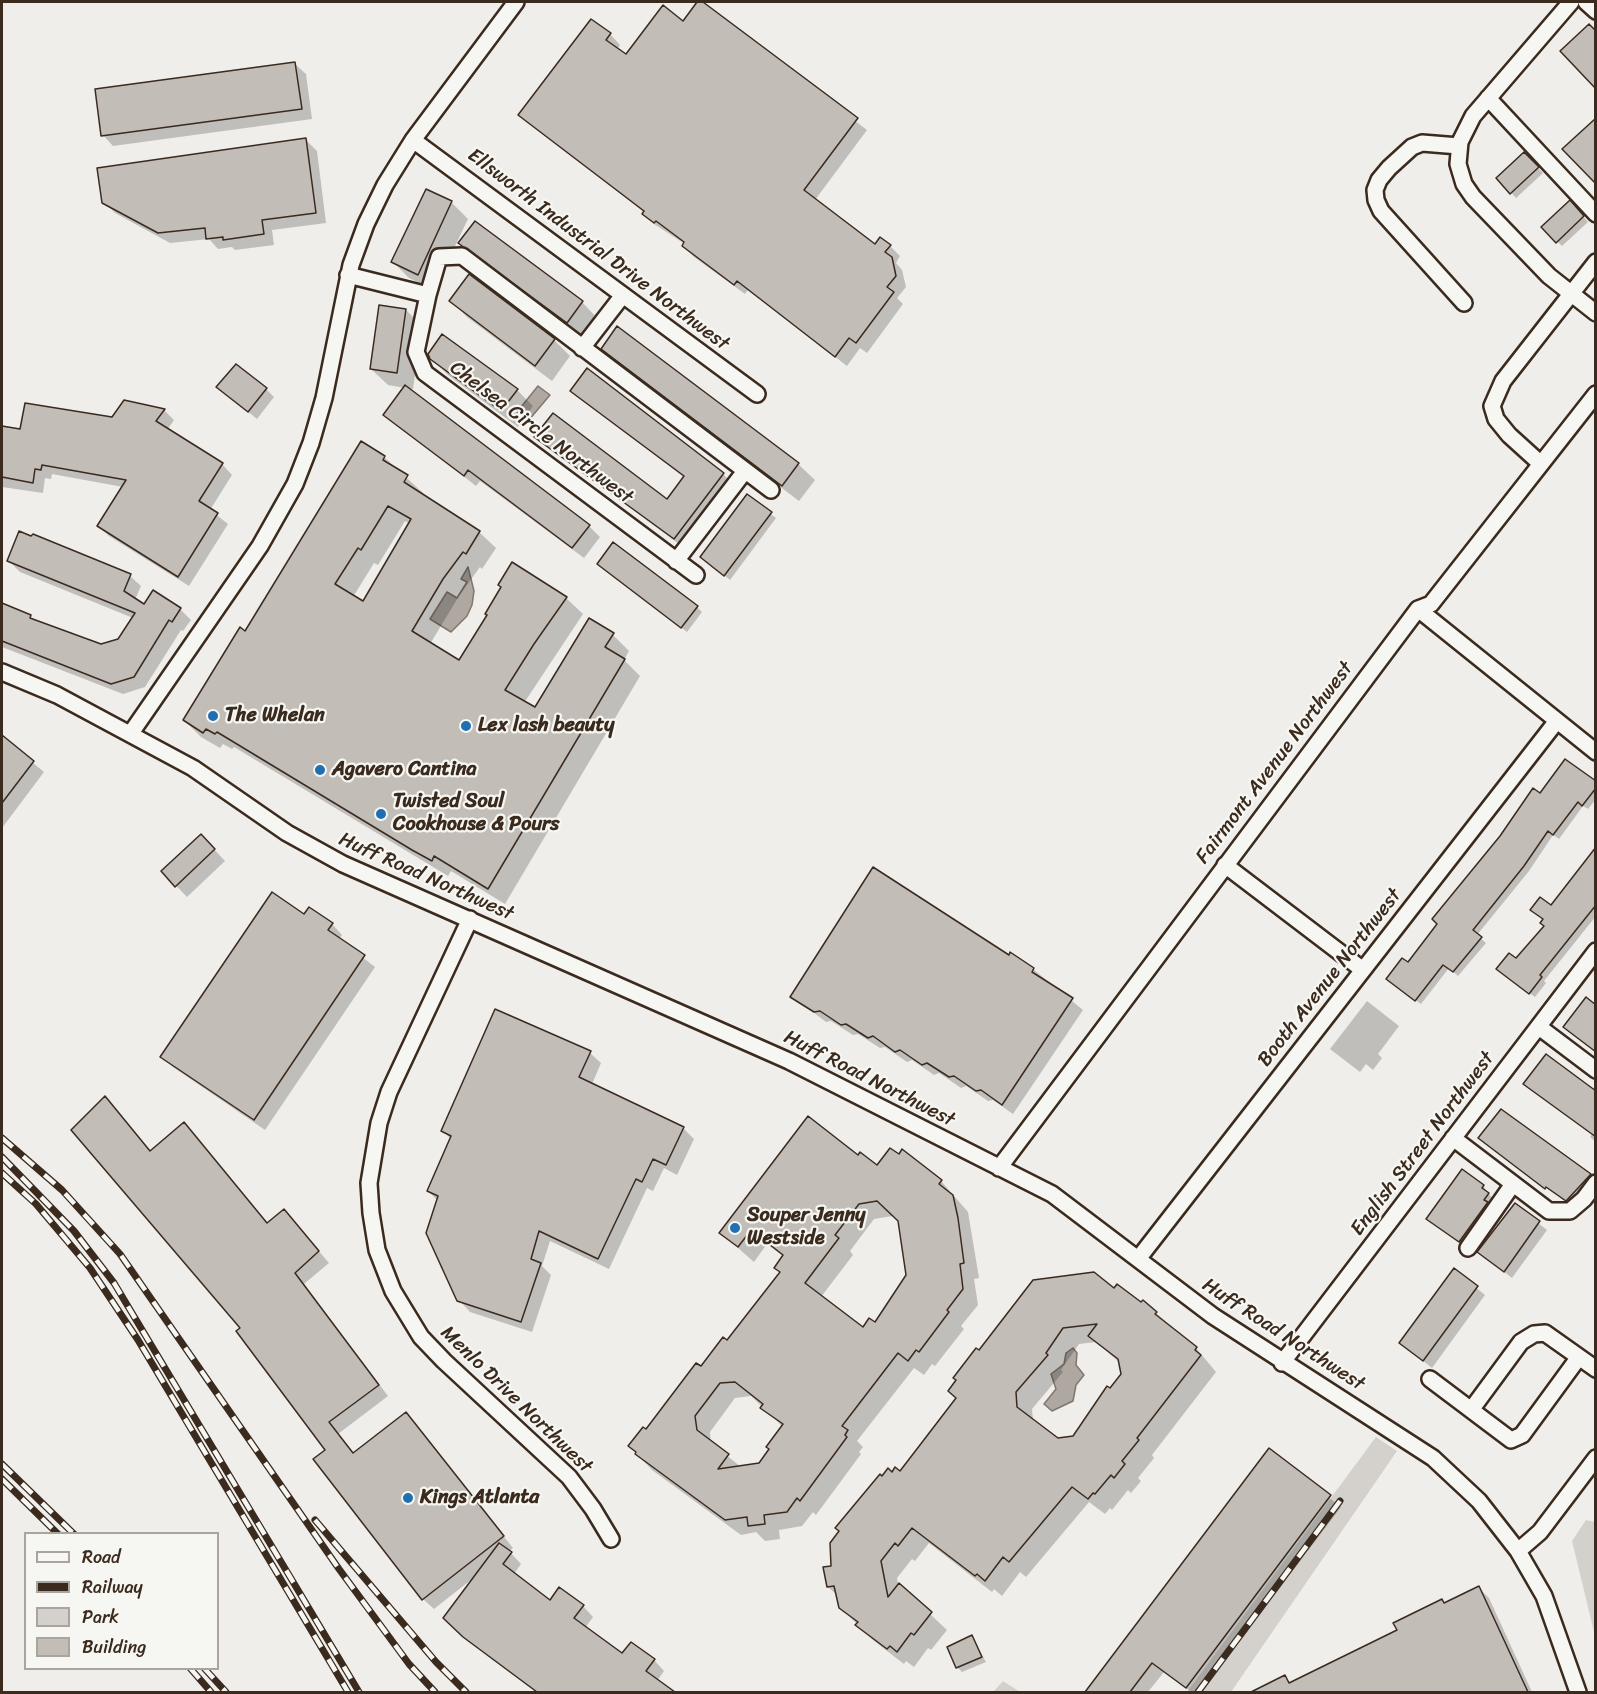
<!DOCTYPE html>
<style>
body{margin:0}
#map{position:relative;width:1597px;height:1694px;overflow:hidden;background:#efeeea;font-family:Sriracha,sans-serif}
canvas{display:block}
.frame{position:absolute;inset:0;border:3px solid #3b2a1e;pointer-events:none}
.legend{position:absolute;left:24px;top:1532px;width:195px;height:138px;box-sizing:border-box;background:#f6f6f2;border:2px solid #aba49d;margin:0;padding:8px 10px;list-style:none;font-size:18px;color:#3b2a1e}
.legend li{display:flex;align-items:center;gap:12px;height:30px}
.legend b{width:30px;border:2px solid #aba49d}
</style>
<div id="map">
<canvas width="1597" height="1694"></canvas>
<div class="frame"></div>
<ul class="legend">
<li><b style="height:8px;background:#f6f6f2"></b>Road</li>
<li><b style="height:8px;background:#3b2a1e"></b>Railway</li>
<li><b style="height:16px;background:#d4d1cc"></b>Park</li>
<li><b style="height:16px;background:#c2bdb7"></b>Building</li>
</ul>
</div>
<script>
const c = document.querySelector('canvas').getContext('2d');
c.lineJoin = 'round';
function paint(path, color) {
  c.fillStyle = color;
  c.fill(path, 'evenodd');
}
function shape(rows) {
  const path = new Path2D();
  for (const r of rows) {
    path.moveTo(r[0], r[1]);
    for (let i = 2; i < r.length; i += 2) path.lineTo(r[i], r[i + 1]);
  }
  return path;
}
function trace(path, color, width, dash) {
  c.strokeStyle = color;
  c.lineWidth = width;
  c.lineCap = dash ? 'butt' : 'round';
  c.setLineDash(dash || []);
  c.stroke(path);
}
function drawText(font, color, halo, rows, align = 'center') {
  c.font = font + ' Sriracha,sans-serif';
  c.lineWidth = 4.5;
  c.setLineDash([]);
  c.textBaseline = 'middle';
  c.strokeStyle = halo;
  c.fillStyle = color;
  for (const [text, x, y, turn = 0] of rows) {
    c.save();
    c.translate(x, y);
    c.rotate((+turn || 0) * Math.PI / 180);
    c.textAlign = isNaN(turn) ? turn : align;
    if (halo) c.strokeText(text, 0, 0);
    c.fillText(text, 0, 0);
    c.restore();
  }
}
const green = shape([
 [1376,1437,1397,1451,1231,1692,1187,1692],
 [1586,1520,1595,1522,1595,1636,1572,1541],
 [1003,1681,1020,1692,993,1692]
]);
const water = shape([
 [538,386,550,395,528,421,517,412,538,386],
 [468,567,474,591,472,605,467,616,451,632,430,619,447,592,457,598,467,582,461,579,468,567],
 [1073,1348,1077,1353,1076,1365,1084,1375,1076,1385,1073,1401,1052,1411,1044,1404,1056,1389,1051,1374,1064,1364,1066,1353,1073,1348]
]);
const shadow = shape([
 [699,2,867,130,815,200,875,246,890,246,900,256,896,263,902,270,906,287,897,298,903,304,867,353,860,348,847,366,748,290,745,294,694,257,683,246,685,244,654,224,645,213,520,115,610,34,620,45,617,50,626,57,683,23],
 [295,64,306,74,312,119,113,146,103,135],
 [306,140,317,151,326,223,272,230,274,245,235,250,232,247,218,249,209,239,170,243,115,213,104,202],
 [1524,154,1543,173,1516,198,1498,178],
 [451,202,468,219,434,290,409,278,393,262],
 [1570,202,1588,222,1562,246,1543,227],
 [460,242,582,302,598,319,583,338,476,259],
 [451,301,554,340,570,356,552,381,467,317],
 [406,310,422,326,413,389,407,388,589,526,600,537,584,558,480,481,476,486,385,415,405,388,388,385,371,369],
 [618,328,798,464,815,480,799,501,619,365,603,348],
 [431,358,517,390,533,406,518,427,448,375],
 [218,387,266,389,274,397,257,419],
 [581,399,723,474,732,483,683,547,536,437,668,501,685,478],
 [164,410,174,420,167,430,222,464,232,475,210,510,228,524,189,586,109,536,99,526,123,487,52,474,51,479,45,478,43,493,2,487,2,427,22,431],
 [384,457,423,493,422,496,479,532,496,548,482,569,480,567,459,596,430,644,459,662,566,598,583,614,524,703,535,709,613,635,629,651,624,660,640,676,505,904,451,871,448,876,234,747,232,749,223,744,220,748,201,737,184,720,246,633],
 [405,521,410,524,364,604,353,597,374,563,378,565],
 [747,496,776,518,730,580,702,557],
 [9,561,130,576,141,586,135,600,145,606,180,609,191,620,183,631,181,630,145,687,123,694,2,647,2,605,30,617,35,621,101,645,119,640,133,618,20,572],
 [604,568,697,607,702,612,687,632],
 [2,737,44,772,2,828],
 [1596,783,1596,799,1588,809,1583,806,1559,839,1553,835,1529,871,1477,935,1486,943,1458,976,1449,968,1421,1004,1393,983,1540,795],
 [211,846,225,861,187,897,163,872],
 [1596,848,1596,916,1544,981,1546,983,1535,997,1503,974,1545,927,1544,920,1532,910,1551,907],
 [304,916,332,924,342,935,339,939,375,967,265,1130,173,1067,162,1057],
 [1010,957,1033,969,1083,1010,1013,1114,993,1100,988,1101,966,1086,961,1088,939,1073,934,1075,912,1060,907,1062,885,1047,880,1048,858,1034,853,1035,831,1021,826,1022,792,996],
 [1367,1001,1399,1026,1378,1054,1382,1058,1373,1070,1366,1064,1360,1072,1330,1049],
 [590,1053,601,1063,592,1084,683,1128,694,1139,677,1175,664,1168,653,1191,647,1188,609,1269,550,1241,542,1266,551,1275,532,1332,470,1312,459,1300,438,1201,428,1191,451,1139,442,1130],
 [1525,1084,1596,1092,1596,1142,1590,1137,1592,1134],
 [105,1098,151,1152,184,1124,268,1224,294,1222,329,1263,304,1284,388,1396,338,1434,354,1454,406,1414,513,1548,509,1551,521,1564,514,1574,551,1602,583,1606,593,1617,585,1628,622,1655,654,1660,664,1671,657,1681,672,1692,536,1692,476,1647,445,1617,472,1579,434,1609,423,1599,327,1451,242,1328],
 [1485,1143,1590,1175,1595,1180,1570,1205],
 [903,1151,941,1181,968,1212,979,1278,974,1279,978,1305,961,1326,964,1329,935,1366,932,1364,924,1375,914,1368,857,1441,863,1447,859,1452,861,1454,816,1515,813,1512,802,1526,779,1530,780,1539,765,1541,756,1532,741,1535,652,1470,637,1454,646,1431,728,1342,781,1273,784,1257,767,1244,754,1262,721,1233,859,1157,877,1167,899,1156],
 [893,1216,900,1223,907,1276,875,1324,863,1329,821,1297,853,1255,850,1251,874,1219],
 [751,1396,783,1427,760,1465,741,1467,711,1443,710,1432,735,1398],
 [1463,1171,1483,1186,1495,1202,1467,1249,1428,1219],
 [1515,1205,1547,1230,1512,1278,1479,1252],
 [1454,1270,1485,1295,1432,1368,1401,1343],
 [1115,1290,1143,1303,1156,1313,1196,1348,1216,1372,1152,1455,1154,1458,1138,1478,1141,1481,1131,1493,1128,1490,1112,1510,1110,1508,1105,1514,1089,1502,1026,1577,1020,1572,1002,1596,994,1589,992,1592,929,1543,915,1561,912,1559,897,1578,898,1584,947,1630,931,1650,928,1648,914,1667,906,1661,904,1664,874,1641,840,1607,838,1596,828,1587,832,1567,882,1478,900,1473,957,1399,980,1352],
 [1096,1342,1120,1363,1122,1374,1074,1437,1057,1439,1033,1420,1032,1409,1063,1372,1061,1370,1079,1344],
 [1269,1450,1341,1507,1201,1692,1191,1692,1164,1672,1148,1692,1087,1692],
 [1479,1588,1489,1598,1532,1692,1254,1692,1285,1677,1291,1683],
 [972,1637,986,1662,962,1672,957,1667]
]);
const building = shape([
 [697,2,703,2,858,118,804,190,875,244,880,237,891,245,885,252,892,257,896,276,887,287,894,292,856,343,849,338,835,357,737,281,734,285,682,246,684,242,656,221,654,223,642,214,644,211,518,115,591,19,611,33,606,40,626,54,663,5,683,21,697,2],
 [1589,24,1596,31,1596,89,1560,51,1589,24],
 [295,62,302,109,101,136,95,89,295,62],
 [1596,118,1596,184,1562,149,1596,118],
 [306,138,316,213,262,220,264,234,223,240,223,237,206,239,205,228,158,233,102,203,97,168,306,138],
 [1524,152,1539,167,1510,194,1496,178,1524,152],
 [426,189,452,201,418,275,391,262,426,189],
 [1570,200,1584,216,1556,243,1541,227,1570,200],
 [475,221,583,301,567,323,458,243,475,221],
 [469,274,555,339,535,366,449,301,469,274],
 [379,305,406,309,397,373,370,369,379,305],
 [617,326,799,463,782,486,601,349,617,326],
 [442,334,518,389,501,411,430,359,428,354,442,334],
 [236,364,267,388,248,412,216,387,236,364],
 [587,368,724,473,674,539,534,437,553,413,667,499,684,476,570,391,587,368],
 [405,385,590,525,572,548,468,470,464,476,383,415,405,385],
 [124,400,165,409,156,421,223,463,199,501,218,513,178,577,97,526,126,480,42,465,41,470,35,469,33,483,2,477,2,426,20,429,25,403,112,417,124,400],
 [361,441,385,456,383,460,408,475,404,482,480,531,466,554,463,552,443,579,412,631,459,660,487,615,485,614,501,587,498,585,512,562,567,597,534,644,505,690,535,707,589,618,614,633,605,647,625,659,488,889,434,856,432,861,412,850,217,732,215,734,206,729,203,733,183,720,240,627,245,631,361,441],
 [388,506,411,519,363,601,335,584,358,548,361,550,388,506],
 [747,494,772,512,724,576,700,557,747,494],
 [19,531,31,536,33,534,131,574,124,591,144,604,153,590,181,608,172,622,169,620,134,677,111,684,2,641,2,603,31,615,30,618,101,644,118,639,135,613,7,561,19,531],
 [613,542,698,606,681,628,597,564,613,542],
 [2,735,34,761,2,803,2,735],
 [1565,759,1596,781,1596,788,1582,806,1578,802,1553,835,1548,831,1524,866,1473,930,1482,937,1453,972,1443,965,1415,1001,1386,979,1402,958,1408,962,1437,924,1432,919,1500,836,1533,788,1540,793,1565,759],
 [201,834,215,849,175,887,161,871,201,834],
 [1596,847,1596,905,1540,975,1542,977,1529,994,1496,969,1509,953,1516,958,1544,926,1540,923,1543,919,1530,910,1540,897,1551,905,1596,847],
 [873,867,1009,955,1010,952,1034,968,1032,972,1073,998,1002,1105,981,1090,976,1091,954,1076,949,1077,927,1063,922,1065,900,1050,895,1052,873,1036,868,1038,846,1024,841,1025,820,1011,814,1012,790,997,873,867],
 [272,892,304,914,309,907,333,923,328,930,365,955,254,1120,160,1057,272,892],
 [1586,997,1596,1005,1596,1052,1563,1027,1586,997],
 [495,1009,591,1051,579,1077,684,1127,666,1165,653,1159,642,1182,636,1179,598,1259,539,1231,531,1259,541,1263,521,1322,457,1301,426,1233,438,1196,427,1191,451,1136,441,1131,495,1009],
 [1546,1054,1596,1091,1596,1137,1523,1084,1546,1054],
 [105,1096,150,1151,184,1122,267,1223,284,1209,319,1251,295,1273,379,1385,329,1422,353,1453,406,1412,504,1536,422,1600,313,1459,325,1450,236,1331,240,1328,71,1130,105,1096],
 [1501,1109,1591,1174,1566,1201,1546,1187,1545,1189,1478,1138,1501,1109],
 [808,1116,858,1155,860,1152,877,1165,890,1148,899,1154,902,1149,942,1180,939,1184,953,1195,958,1218,964,1263,960,1264,963,1289,947,1310,949,1312,919,1352,916,1350,908,1361,898,1353,842,1426,848,1430,845,1435,847,1437,800,1501,797,1498,787,1512,764,1515,765,1524,748,1526,747,1517,725,1520,635,1454,636,1452,628,1446,643,1427,646,1429,696,1363,701,1366,723,1337,727,1340,780,1272,774,1268,783,1255,751,1230,738,1247,719,1233,808,1116],
 [877,1201,898,1221,906,1275,875,1322,869,1318,863,1327,805,1283,839,1238,835,1235,859,1204,877,1201],
 [735,1382,763,1404,760,1408,783,1424,766,1447,769,1449,759,1463,718,1469,729,1454,697,1430,695,1416,720,1383,735,1382],
 [1462,1169,1484,1185,1482,1188,1489,1193,1484,1200,1488,1202,1459,1242,1426,1219,1462,1169],
 [1515,1203,1540,1221,1504,1272,1477,1252,1515,1203],
 [1454,1268,1478,1286,1423,1361,1399,1343,1454,1268],
 [1094,1272,1114,1288,1117,1284,1141,1302,1143,1300,1157,1312,1155,1314,1197,1347,1195,1350,1201,1355,1137,1438,1139,1440,1122,1461,1125,1464,1114,1478,1111,1475,1095,1494,1093,1493,1088,1499,1072,1487,1009,1562,1003,1557,985,1581,977,1574,975,1576,912,1528,898,1546,895,1543,881,1561,888,1597,899,1583,932,1612,914,1635,911,1633,897,1652,890,1646,887,1649,855,1625,858,1622,839,1608,834,1586,827,1587,823,1567,831,1566,830,1543,839,1531,835,1528,880,1474,882,1476,888,1468,892,1472,895,1467,900,1471,956,1398,948,1391,956,1380,953,1378,976,1348,979,1350,1033,1280,1094,1272],
 [1097,1324,1088,1336,1118,1359,1121,1374,1110,1388,1107,1386,1073,1436,1058,1438,1017,1407,1016,1392,1048,1355,1046,1353,1063,1328,1097,1324],
 [1269,1448,1331,1495,1186,1688,1152,1663,1130,1692,1085,1692,1269,1448],
 [499,1543,512,1552,503,1564,550,1600,559,1587,584,1605,574,1618,622,1653,631,1642,655,1659,646,1671,675,1692,537,1692,463,1637,443,1618,499,1543],
 [1479,1586,1528,1692,1251,1692,1285,1675,1289,1683,1397,1630,1393,1623,1442,1599,1444,1603,1479,1586],
 [972,1635,982,1657,956,1668,947,1647,972,1635]
]);
const street = shape([
 [1571,2,1473,116,1460,142,1458,164,1464,184,1473,197,1549,276,1596,313],
 [1586,2,1596,11],
 [1488,98,1596,214],
 [413,140,757,394],
 [1459,146,1422,143,1412,147,1389,168,1379,180,1375,190,1376,200,1381,211,1464,303],
 [348,275,428,295],
 [582,348,623,295],
 [1541,464,1509,435,1496,419,1492,406,1503,381,1596,262],
 [676,561,745,471],
 [696,575,425,373,416,352,428,295,439,257,462,256,771,490],
 [1418,609,1596,752],
 [2,672,57,695,193,768,287,833,343,864,789,1061,1052,1194,1213,1316,1433,1458,1479,1501,1518,1551,1544,1596,1578,1692],
 [131,733,260,546,295,484,311,443,324,398,351,265,366,224,385,185,413,140,516,2],
 [1225,865,1363,970],
 [470,919,389,1092,379,1123,369,1183,371,1213,377,1250,393,1291,421,1337,444,1361,569,1477,593,1509,611,1539],
 [1539,1027,1596,1070],
 [1453,1138,1549,1211,1570,1211,1584,1199,1596,1183],
 [999,1168,1418,609,1431,604,1596,394],
 [1468,1248,1513,1184],
 [1138,1259,1556,722],
 [1282,1363,1596,951],
 [1430,1379,1511,1440,1522,1435,1579,1357],
 [1471,1410,1521,1342,1534,1334,1545,1333,1596,1369],
 [1518,1551,1540,1532,1596,1458]
]);
const rail = shape([
 [2,1138,62,1190,120,1254,339,1569,409,1664,435,1692],
 [2,1157,74,1231,114,1283,359,1692],
 [2,1173,36,1204,90,1268,138,1340,348,1692],
 [2,1464,74,1534],
 [2,1479,58,1534],
 [315,1520,436,1662,466,1692],
 [190,1668,211,1692],
 [204,1668,226,1692],
 [1198,1692,1340,1501]
]);
const markers = [
 [213,716,6,"#1f6fb2"],
 [466,726,6,"#1f6fb2"],
 [320,770,6,"#1f6fb2"],
 [381,814,6,"#1f6fb2"],
 [735,1228,6,"#1f6fb2"],
 [408,1498,6,"#1f6fb2"]
];
const streetNames = [
 ["Ellsworth Industrial Drive Northwest",598,250,37],
 ["Chelsea Circle Northwest",541,433,37],
 ["Fairmont Avenue Northwest",1275,763,-53],
 ["Huff Road Northwest",426,877,24],
 ["Booth Avenue Northwest",1330,978,-52],
 ["Huff Road Northwest",869,1079,27],
 ["English Street Northwest",1423,1144,-53],
 ["Huff Road Northwest",1283,1335,33],
 ["Menlo Drive Northwest",516,1400,44]
];
const poiNames = [
 ["The Whelan",225,716],
 ["Lex lash beauty",478,726],
 ["Agavero Cantina",332,770],
 ["Twisted Soul",393,802],
 ["Cookhouse & Pours",393,825],
 ["Souper Jenny",747,1216],
 ["Westside",747,1239],
 ["Kings Atlanta",420,1498]
];
paint(green, '#d4d1cc');
paint(water, '#afa8a1');
trace(water, '#81766d', 1.5);
paint(shadow, '#0003');
paint(building, '#c2bdb7');
trace(building, '#3b2a1e', 1.5);
trace(street, '#3b2a1e', 20);
trace(street, '#f6f6f2', 15);
trace(rail, '#3b2a1e', 7);
trace(rail, '#f6f6f2', 4.5, [14]);
for (const [x, y, r, color] of markers) {
  const dot = new Path2D();
  dot.arc(x, y, r, 0, 2 * Math.PI);
  c.fillStyle = color;
  c.fill(dot);
  trace(dot, '#f6f6f2', 2);
}
drawText('20px', '#3b2a1e', '#f6f6f2', streetNames);
drawText('bold 20px', '#3b2a1e', '#f6f6f2', poiNames, 'left');
</script>
